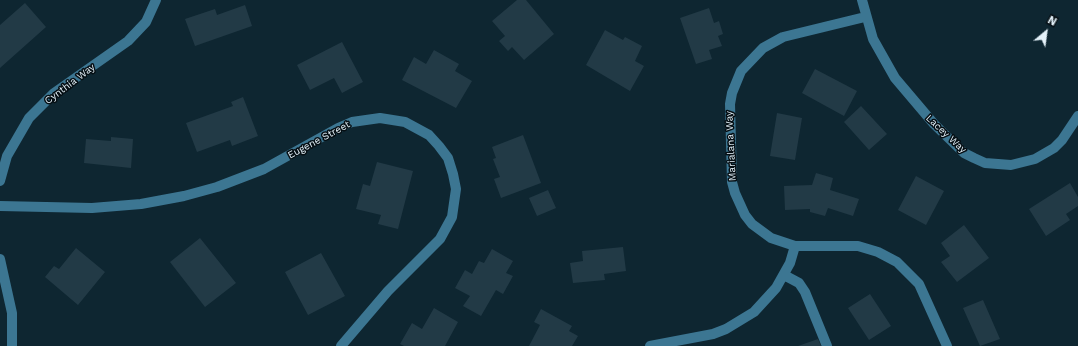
<!DOCTYPE html>
<style>
body{margin:0}
#map{position:relative;width:1078px;height:346px;overflow:hidden;background:#0e2631;font-family:"Work Sans",sans-serif}
canvas{display:block}
.north{position:absolute;left:1026px;top:12px;width:40px;height:40px;-webkit-text-stroke:3px #050e13;paint-order:stroke;rotate:29deg;font-size:11px;font-weight:700;line-height:16px;text-align:center;color:#e3f1f9}
.north::after{content:'';display:block;margin:auto;width:14px;height:18px;background:#e3f1f9;clip-path:polygon(50% 0,100% 100%,50% 72%,0 100%)}
</style>
<div id="map">
<canvas width="1078" height="346"></canvas>
<div class="north">N</div>
</div>
<script>
const c = document.querySelector('canvas').getContext('2d');
c.lineJoin = 'round';
function paint(path, color) {
  c.fillStyle = color;
  c.fill(path, 'evenodd');
}
function shape(rows) {
  const path = new Path2D();
  for (const r of rows) {
    path.moveTo(r[0], r[1]);
    for (let i = 2; i < r.length; i += 2) path.lineTo(r[i], r[i + 1]);
  }
  return path;
}
function trace(path, color, width, dash) {
  c.strokeStyle = color;
  c.lineWidth = width;
  c.lineCap = dash ? 'butt' : 'round';
  c.setLineDash(dash || []);
  c.stroke(path);
}
function drawText(font, color, halo, rows, align = 'center') {
  c.font = font + ' "Work Sans",sans-serif';
  c.lineWidth = 3;
  c.setLineDash([]);
  c.textBaseline = 'middle';
  c.strokeStyle = halo;
  c.fillStyle = color;
  for (const [text, x, y, turn = 0] of rows) {
    c.save();
    c.translate(x, y);
    c.rotate((+turn || 0) * Math.PI / 180);
    c.textAlign = isNaN(turn) ? turn : align;
    if (halo) c.strokeText(text, 0, 0);
    c.fillText(text, 0, 0);
    c.restore();
  }
}
const building = shape([
 [517,0,526,0,554,34,524,60,512,47,508,51,499,41,505,36,492,21],
 [25,3,46,27,0,68,0,25],
 [245,5,252,26,195,46,185,19,215,9,217,15],
 [709,8,714,23,719,21,723,34,718,36,722,46,709,50,712,59,696,64,680,18],
 [605,30,623,40,625,37,642,46,635,61,644,66,630,91,586,65],
 [342,42,363,82,342,93,334,78,310,90,297,65],
 [434,50,459,64,455,71,472,81,456,108,402,80,414,57,426,64],
 [815,69,857,91,844,116,802,93],
 [243,97,258,136,232,146,230,140,197,152,186,123,233,106,231,102],
 [861,106,887,134,869,150,844,122],
 [777,113,802,118,795,160,770,156],
 [523,135,541,183,501,198,494,179,500,177,493,159,496,158,492,147],
 [111,137,133,139,131,168,84,163,86,139,111,141],
 [377,162,413,171,398,229,378,224,381,215,356,209,363,184,370,186],
 [816,173,833,178,830,190,859,199,853,216,828,208,825,216,810,212,810,209,785,210,784,186,812,185],
 [916,176,944,191,926,225,898,210],
 [1070,183,1078,197,1078,206,1066,214,1070,220,1046,236,1029,209],
 [548,190,556,208,537,216,529,198],
 [964,225,989,258,957,282,941,262,950,256,941,243],
 [200,238,236,283,205,307,170,262],
 [623,247,626,271,604,274,605,280,573,283,570,263,583,261,582,251],
 [76,248,105,272,78,305,45,277,54,266,59,269],
 [492,249,513,261,506,273,513,276,503,294,496,290,481,316,463,306,470,296,455,288,465,270,472,274,479,261,484,263],
 [321,253,345,296,308,315,285,272],
 [870,294,891,326,869,340,848,308],
 [983,300,1000,339,980,346,963,308],
 [434,308,458,322,445,346,404,346,400,344,412,323,422,329],
 [541,309,572,326,569,331,578,336,572,346,529,346,540,325,534,322],
 [818,339,821,346,798,346]
]);
const minor = shape([
 [862,0,873,39,895,78,934,124,964,153,974,158,985,163,1011,165,1035,159,1054,148,1062,140,1078,116],
 [865,17,783,37,763,48,741,71,732,93,730,104,732,182,735,193,745,215,752,224,771,238,795,246,858,246,878,252,897,262,919,284,947,346],
 [0,181,7,156,29,118,54,93,128,41,146,22,156,0],
 [0,206,92,208,141,204,184,196,217,187,264,169,338,128,352,122,380,118,405,122,429,135,439,146,448,158,453,174,456,189,452,217,440,239,388,291,341,346],
 [0,259,12,313,12,346],
 [784,275,799,283,805,292,827,346],
 [650,346,713,334,726,329,754,312,776,288,790,263,795,246]
]);
const streetNames = [
 ["Cynthia Way",70,84,-37],
 ["Lacey Way",946,134,43],
 ["Eugene Street",319,140,-28],
 ["Marialana Way",731,146,-93]
];
paint(building, '#223a46');
trace(minor, '#3c7692', 10);
drawText('10px', '#e3f1f9', '#050e13', streetNames);
</script>
